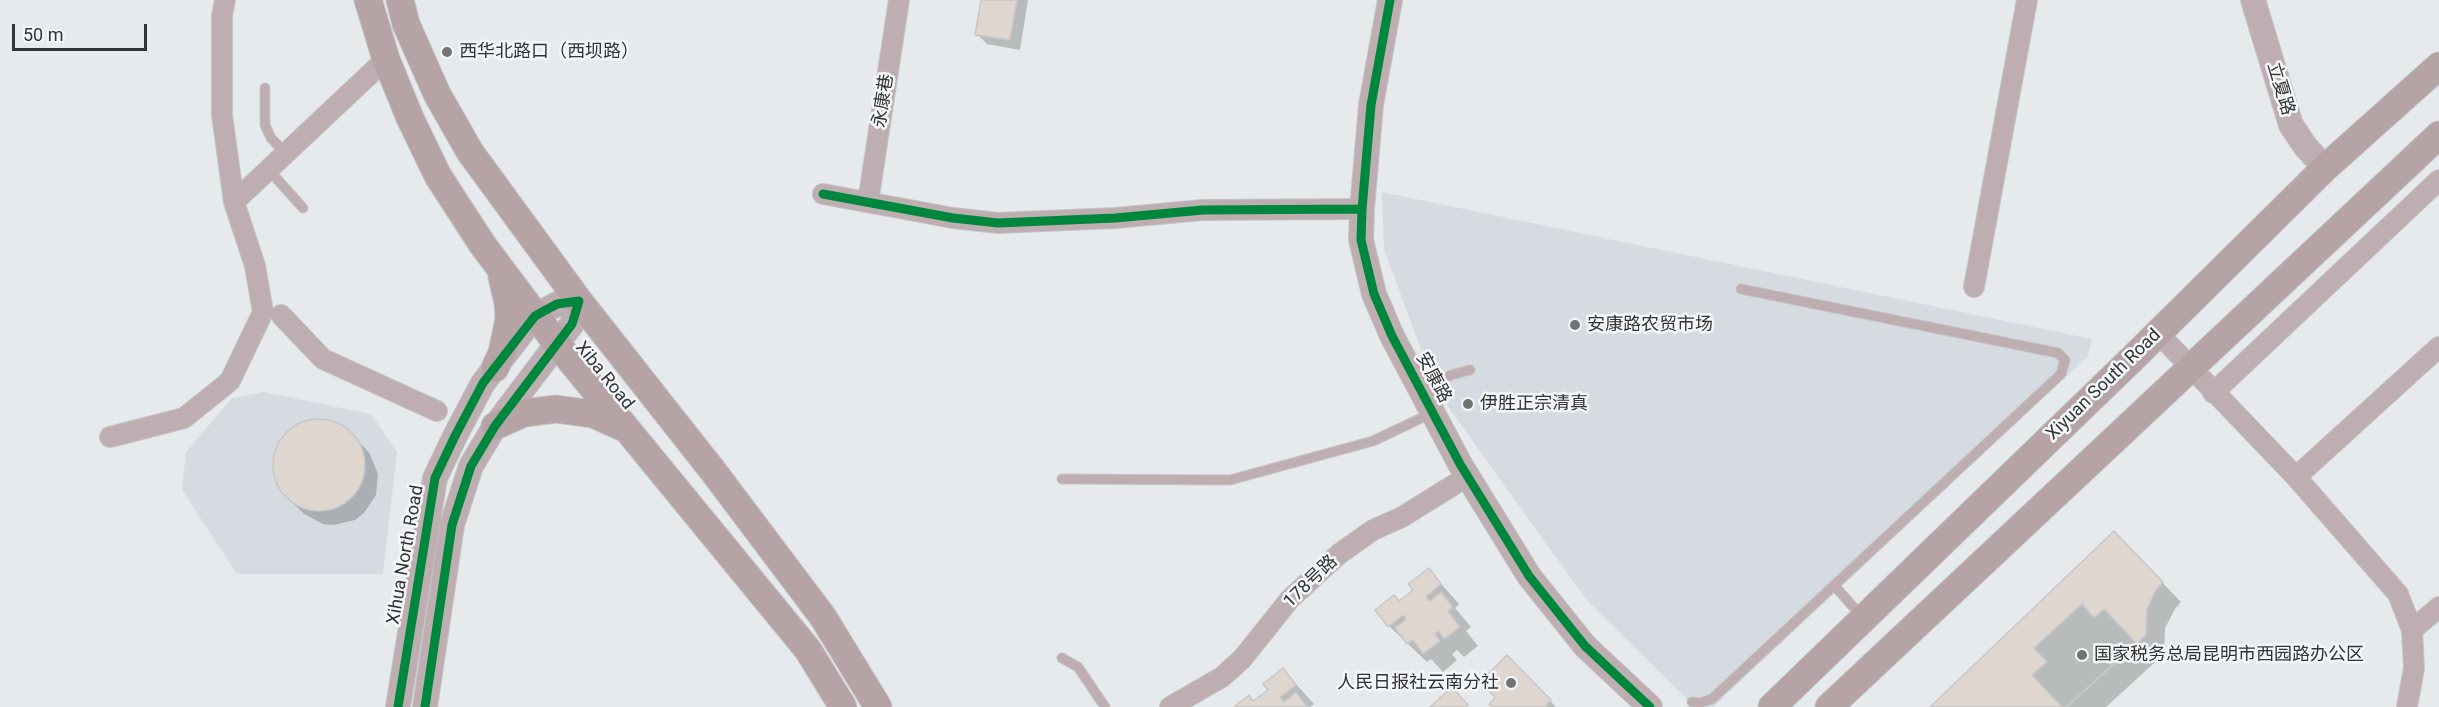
<!DOCTYPE html>
<meta charset="utf-8">
<style>
body{margin:0}
#map{position:relative;width:2439px;height:707px;overflow:hidden;background:#e7eaec;font-family:Roboto,sans-serif}
canvas{display:block}
.scale{position:absolute;left:12px;top:24px;width:135px;height:27px;box-sizing:border-box;border:3px solid #323334;border-top:0;padding-left:8px;font-size:18px;line-height:21px;white-space:nowrap;color:#323334;-webkit-text-stroke:4px #f3f7fa;paint-order:stroke}
</style>
<div id="map">
<canvas width="2439" height="707"></canvas>
<div class="scale">50 m</div>
</div>
<script>
const c = document.querySelector('canvas').getContext('2d');
c.lineJoin = 'round';
function paint(path, color) {
  c.fillStyle = color;
  c.fill(path, 'evenodd');
}
function shape(rows) {
  const path = new Path2D();
  for (const r of rows) {
    if (r.length === 3) {
      path.moveTo(r[0] + r[2], r[1]);
      path.arc(r[0], r[1], r[2], 0, 2 * Math.PI);
      continue;
    }
    path.moveTo(r[0], r[1]);
    for (let i = 2; i < r.length; i += 2) path.lineTo(r[i], r[i + 1]);
  }
  return path;
}
function trace(path, color, width, dash) {
  c.strokeStyle = color;
  c.lineWidth = width;
  c.lineCap = dash ? 'butt' : 'round';
  c.setLineDash(dash || []);
  c.stroke(path);
}
function drawText(font, color, halo, rows, align = 'center') {
  c.font = font + ' Roboto,"Noto Sans SC",sans-serif';
  c.lineWidth = 5;
  c.setLineDash([]);
  c.textBaseline = 'middle';
  c.strokeStyle = halo;
  c.fillStyle = color;
  for (const [text, x, y, turn = 0] of rows) {
    c.save();
    c.translate(x, y);
    c.rotate((+turn || 0) * Math.PI / 180);
    c.textAlign = isNaN(turn) ? turn : align;
    if (halo) c.strokeText(text, 0, 0);
    c.fillText(text, 0, 0);
    c.restore();
  }
}
const built = shape([
 [1382,192,2092,339,2088,356,1713,707,1695,707,1585,598,1436,390,1384,249],
 [264,392,371,414,397,452,383,574,237,574,182,490,186,452,232,398]
]);
const shadow = shape([
 [982,0,1028,0,1020,50,987,44,977,34],
 [329,421,348,431,363,446,370,454,378,474,376,495,364,513,355,520,334,525,323,524,304,514,290,500,277,482,274,461,282,440,288,432,308,422],
 [2133,552,2181,602,2175,609,2165,628,2164,654,2106,707,1932,707],
 [1429,570,1459,604,1455,608,1471,627,1466,631,1478,646,1464,657,1457,650,1452,654,1457,660,1443,672,1431,659,1427,662,1389,626,1400,602,1415,590],
 [1283,670,1314,704,1310,707,1236,707,1254,703,1270,690],
 [1526,676,1556,707,1494,707]
]);
const building = shape([
 [981,0,1017,0,1010,40,975,35,981,0],
 [319,465,46],
 [2114,531,2163,582,2156,590,2147,609,2146,635,2067,707,1930,707,2114,531],
 [1429,568,1441,584,1426,597,1430,601,1441,592,1453,607,1448,611,1460,627,1444,639,1438,631,1435,634,1440,641,1423,654,1413,640,1407,644,1395,628,1406,619,1403,615,1388,627,1375,610,1394,595,1399,601,1413,590,1408,584,1429,568],
 [2082,604,2094,618,2104,609,2136,643,2066,707,2062,707,2032,675,2047,662,2034,648,2082,604],
 [1507,655,1551,700,1545,707,1492,707,1489,704,1495,698,1489,691,1492,688,1483,679,1507,655],
 [1283,668,1296,685,1280,697,1284,702,1296,692,1307,707,1234,707,1249,695,1253,701,1268,690,1263,684,1283,668],
 [1452,687,1468,705,1466,707,1430,707,1452,687]
]);
const service = shape([
 [265,88,265,125,271,138,286,154],
 [268,169,303,208],
 [1423,390,1451,375,1470,370],
 [1062,479,1230,480,1373,441,1432,413],
 [1834,585,1862,617],
 [1062,658,1078,667,1105,707],
 [1692,702,1700,703,1712,699,2061,374,2065,360,2058,353,1741,289]
]);
const minor = shape([
 [823,194,953,218,998,223,1115,218,1203,210,1362,209],
 [234,202,386,59],
 [868,202,899,0],
 [1974,287,2027,0],
 [281,315,323,359,437,411],
 [2158,333,2296,477,2398,594,2412,630,2414,668,2407,707],
 [2213,393,2439,180],
 [110,437,184,418,230,381,263,312,255,266,234,202,222,115,222,16,225,0],
 [2296,477,2439,347],
 [2412,630,2439,607],
 [1170,707,1222,677,1242,659,1290,599,1339,554,1373,530,1402,517,1468,476]
]);
const tertiary = shape([
 [1390,0,1371,105,1362,209,1361,240,1374,294,1392,336,1460,464,1529,576,1585,646,1650,707],
 [2253,0,2291,125,2305,146,2325,168],
 [398,707,435,478,455,436,483,383,535,316,557,304,579,301,572,324,495,426,471,466,452,525,425,707]
]);
const secondary = shape([
 [368,0,386,59,410,118,438,176,482,244,557,344,808,650,843,707],
 [400,0,406,24,437,94,470,152,579,301,713,471,823,617,878,707],
 [495,368,502,353,509,319,508,303,502,277],
 [495,426,524,413,556,409,593,414,622,427],
 [1772,707,2134,357,2325,168,2439,66],
 [1829,707,2439,135]
]);
const cycleway = shape([
 [1390,0,1371,105,1362,209,1361,240,1374,294,1392,336,1460,464,1529,576,1585,646,1650,707],
 [823,194,953,218,998,223,1115,218,1203,210,1362,209],
 [398,707,435,478,455,436,483,383,535,316,557,304,579,301,572,324,495,426,471,466,452,525,425,707]
]);
const markers = [
 [447,52,6,"#717374"],
 [1575,325,6,"#717374"],
 [1468,404,6,"#717374"],
 [2082,655,6,"#717374"],
 [1511,683,6,"#717374"]
];
const poiNames = [
 ["西华北路口（西坝路）",459,52],
 ["安康路农贸市场",1587,325],
 ["伊胜正宗清真",1480,404],
 ["国家税务总局昆明市西园路办公区",2094,655],
 ["人民日报社云南分社",1499,683,"right"]
];
const streetNames = [
 ["立夏路",2280,89,73],
 ["永康巷",884,101,-81],
 ["Xiba Road",604,376,51],
 ["安康路",1433,378,62],
 ["Xiyuan South Road",2104,385,-44],
 ["Xihua North Road",406,555,-80],
 ["178号路",1311,582,-44]
];
paint(built, '#d5dbe0');
paint(shadow, '#0003');
paint(building, '#dfd6cf');
trace(building, '#c7c7c8', 1.5);
trace(service, '#c4c5c6', 11);
trace(minor, '#c4c5c6', 22);
trace(tertiary, '#c4c5c6', 26);
trace(secondary, '#c4c5c6', 29);
trace(service, '#beaeb1', 9);
trace(minor, '#beaeb1', 20);
trace(tertiary, '#beaeb1', 24);
trace(secondary, '#b5a3a5', 27);
trace(cycleway, '#00873e', 9);
for (const [x, y, r, color] of markers) {
  const dot = new Path2D();
  dot.arc(x, y, r, 0, 2 * Math.PI);
  c.fillStyle = color;
  c.fill(dot);
  trace(dot, '#f3f7fa', 2);
}
drawText('18px', '#323334', '#f3f7fa', poiNames, 'left');
drawText('18px', '#323334', '#f3f7fa', streetNames);
</script>
